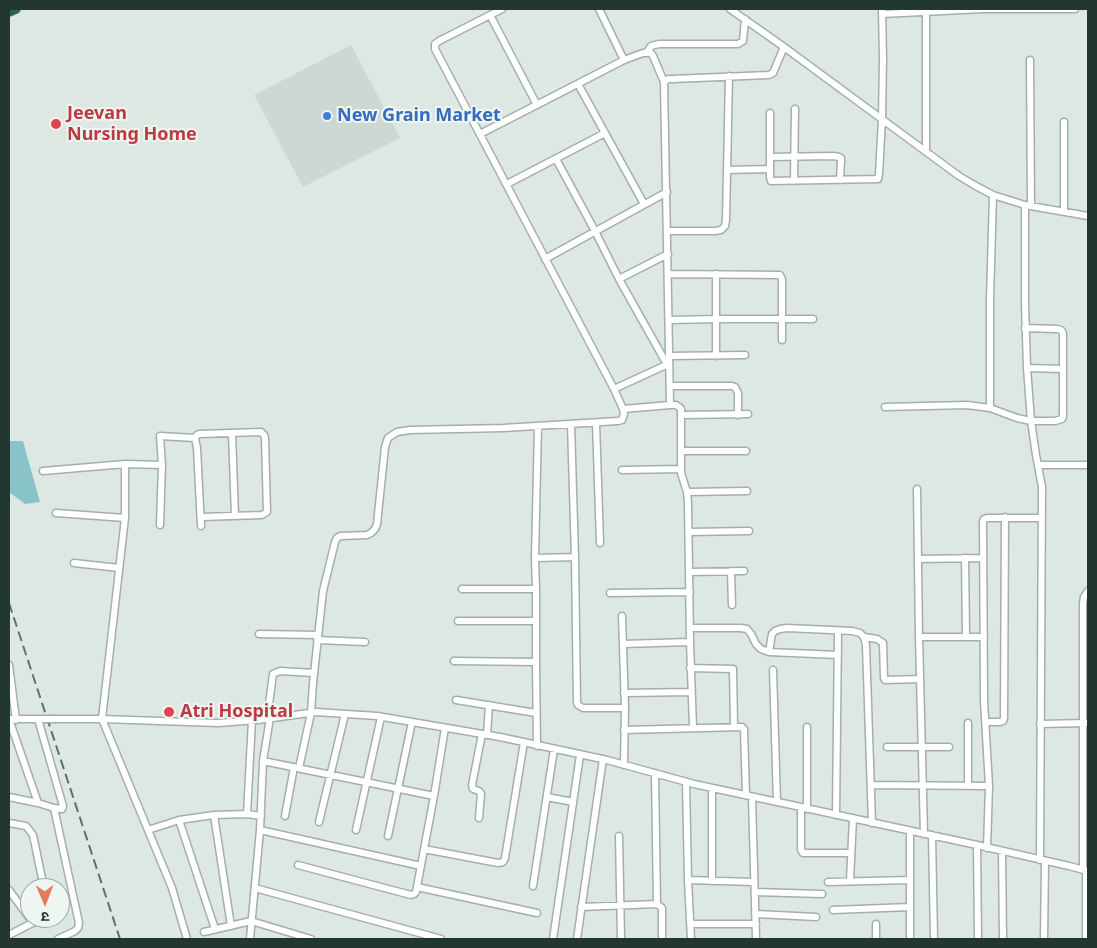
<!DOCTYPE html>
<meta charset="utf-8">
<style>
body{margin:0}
#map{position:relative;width:1097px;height:948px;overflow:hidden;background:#dee8e3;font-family:"Noto Sans","Noto Sans Devanagari",sans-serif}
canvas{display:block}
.frame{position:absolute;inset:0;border:10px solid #213730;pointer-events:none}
.north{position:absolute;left:20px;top:878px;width:50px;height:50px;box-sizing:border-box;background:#eef6f1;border:1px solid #9caaa4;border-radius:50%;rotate:179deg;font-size:14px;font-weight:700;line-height:20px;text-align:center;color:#213730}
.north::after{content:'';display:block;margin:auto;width:18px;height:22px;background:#e77a5e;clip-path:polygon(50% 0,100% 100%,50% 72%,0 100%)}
</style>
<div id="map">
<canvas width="1097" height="948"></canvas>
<div class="frame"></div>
<div class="north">उ</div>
</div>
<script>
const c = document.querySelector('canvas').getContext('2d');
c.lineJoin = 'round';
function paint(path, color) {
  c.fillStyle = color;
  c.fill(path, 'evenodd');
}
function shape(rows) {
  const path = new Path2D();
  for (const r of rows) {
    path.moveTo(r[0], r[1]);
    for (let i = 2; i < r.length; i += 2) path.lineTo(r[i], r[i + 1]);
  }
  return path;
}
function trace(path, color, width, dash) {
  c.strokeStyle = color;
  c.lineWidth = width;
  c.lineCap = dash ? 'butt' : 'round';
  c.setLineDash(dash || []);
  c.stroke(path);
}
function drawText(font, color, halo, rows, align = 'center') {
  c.font = font + ' "Noto Sans",sans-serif';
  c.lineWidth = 4;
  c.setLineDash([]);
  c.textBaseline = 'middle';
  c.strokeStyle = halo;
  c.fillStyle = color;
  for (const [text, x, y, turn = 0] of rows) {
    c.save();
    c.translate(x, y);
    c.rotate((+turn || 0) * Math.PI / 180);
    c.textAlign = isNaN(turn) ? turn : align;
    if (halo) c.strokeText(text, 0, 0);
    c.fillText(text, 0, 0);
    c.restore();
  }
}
const built = shape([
 [351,45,400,138,303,187,254,95]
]);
const water = shape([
 [9,441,23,441,40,502,25,504,9,492]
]);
const minor = shape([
 [599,9,624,60],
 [730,9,784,47,959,176,974,185,993,195,1025,205,1088,216],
 [926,12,926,152],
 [882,14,983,9,1075,9],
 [490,15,537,105],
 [647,52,651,46,659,44,738,44,743,41,745,19],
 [1030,60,1031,206],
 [578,84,644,204],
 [770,113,770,177,771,181,878,179,879,174,882,119,883,58,882,9],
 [480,134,624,60,643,53,651,53,653,56,664,82],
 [770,157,834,156,839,157,841,158,841,161,840,180],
 [556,159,595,231,619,279,669,368],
 [727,170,770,169],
 [794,181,795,109],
 [507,184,605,133],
 [1025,205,1025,304,1027,368,1031,421,1036,455,1042,487,1040,860],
 [1064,212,1064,122],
 [667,231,715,231,721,230,725,226,726,220,729,76],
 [545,259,667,192],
 [669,274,780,275,782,279,782,340],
 [619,279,668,254],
 [669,320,717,319,813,319],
 [669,356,745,355],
 [716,356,716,274],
 [1027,368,1063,369],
 [670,386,732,386,735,387,738,393,738,415],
 [614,389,666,365],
 [670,405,664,82,668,79,672,79,769,75,773,73,784,47],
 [885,407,967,405,990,408,1017,418,1031,421,1055,421,1062,419,1063,416,1063,333,1061,330,1057,329,1025,328],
 [990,408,990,299,993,195],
 [623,409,670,405,676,405,679,407,681,409,681,473,687,492,688,503,690,642,693,728],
 [682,415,748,414],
 [596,423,600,543],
 [571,424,575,557,577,702,578,705,583,708,625,708],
 [232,433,235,516],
 [195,438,197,435,199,434,261,432,264,435,265,438,267,512,262,515,201,517],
 [681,451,746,451],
 [125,464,125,518,102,719,172,888,187,939],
 [1038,465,1088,465],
 [622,470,681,469],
 [43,471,125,464,162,465],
 [917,489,919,637,924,834],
 [687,492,747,491],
 [56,513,125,518],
 [160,525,162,465,160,436,195,438,197,448,201,526],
 [689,532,749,531],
 [535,558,575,557],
 [965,558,966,637],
 [918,559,983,558],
 [74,563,119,568],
 [731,571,732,605],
 [690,572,744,571],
 [462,589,536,589],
 [610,593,690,592],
 [622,616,625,708,624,765],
 [458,621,536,621],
 [690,628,741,628,747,629,751,634,756,644,761,649,769,652,838,655],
 [259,634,318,635],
 [864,637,877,639,883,643,884,678,885,680,920,679],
 [919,637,984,637],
 [317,640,365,642],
 [623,644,690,642],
 [769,652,772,634,775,631,780,629,787,628,852,631,860,633,864,637,866,645,872,823],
 [454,661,536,662],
 [9,665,16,720],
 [690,668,733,669,734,727],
 [773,670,777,802],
 [624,693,691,692],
 [456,700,536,713],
 [9,719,38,803],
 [12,719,47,719],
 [38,719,63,806,62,809,54,808],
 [52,719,102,719,218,723,258,720,316,712,377,716,500,737,607,760,694,784,977,845,1069,866,1088,871],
 [267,719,273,674,280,671,314,673],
 [986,722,1000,722,1003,721,1004,718,1005,517],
 [1040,724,1088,723],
 [807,727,807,809],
 [624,730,742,727,744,729,746,795],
 [487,735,489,705],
 [537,746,536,662,536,589,535,558,538,426],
 [887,747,949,747],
 [263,761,434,796],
 [299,768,311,713,313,683,323,591,335,542,337,538,340,536,367,535,371,533,375,529,377,524,385,447,388,438,397,432,410,430,503,428,618,421,622,420,624,414,623,409,614,389,435,49,435,44,439,41,502,9],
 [655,773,657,904,662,908,662,939],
 [686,782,688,880,691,939],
 [871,785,989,786],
 [968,786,968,723],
 [9,797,38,803,54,808,79,923,78,928,75,931,58,939],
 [547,797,573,802],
 [752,797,756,939],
 [801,808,801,850,803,853,851,853],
 [247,814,252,720],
 [214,815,231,926],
 [836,815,838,631],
 [285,816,294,767],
 [479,818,481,794,479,791,473,789,472,785,482,734],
 [179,820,215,929],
 [319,822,345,714],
 [9,823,26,826,33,835,44,888],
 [148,830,179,820,214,815,247,814,261,816],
 [260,830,421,866],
 [356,830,381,717],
 [910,831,910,939],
 [932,835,934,939],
 [388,836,412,722],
 [619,836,621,939],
 [977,845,978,939],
 [987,848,989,786,984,700,983,522,984,519,987,518,1042,518],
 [424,849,498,863,503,862,505,858,524,742],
 [1002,851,1003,939],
 [298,865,411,895,414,894,416,892,434,796,445,728],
 [1083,870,1083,603,1084,597,1088,591],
 [688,880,754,882],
 [712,881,712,788],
 [850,881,853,818],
 [828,882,910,880],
 [533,886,554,749],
 [417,887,537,913],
 [255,888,441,939],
 [9,890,33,923],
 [755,892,822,894],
 [581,907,657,904],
 [833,910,910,907],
 [756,914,816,917],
 [691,924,756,924],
 [876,924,876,939],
 [204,932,251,921,311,939],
 [9,935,42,918],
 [250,939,260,830,263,761,270,718],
 [553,939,580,755],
 [577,939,603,759],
 [1044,939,1045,861],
 [1086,939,1086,871]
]);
const highway = shape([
 [9,12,16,9]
]);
const rail = shape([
 [9,603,120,939]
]);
const minorBridge = shape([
 [47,719,52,719]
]);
const markers = [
 [327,116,5,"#3f7fe0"],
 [56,124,6,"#e0444e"],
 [169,712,6,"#e0444e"]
];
const healthNames = [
 ["Jeevan",67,114],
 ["Nursing Home",67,135],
 ["Atri Hospital",180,712]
];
const shopNames = [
 ["New Grain Market",337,116]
];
paint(built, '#cdd8d2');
paint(water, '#89c3ca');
trace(minor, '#a2afaa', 9);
trace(highway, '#bcc3c1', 11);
trace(minor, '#fff', 6);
trace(highway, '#2f6054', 9);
trace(rail, '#5b736b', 2, [10, 5]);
trace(minorBridge, '#a2afaa', 9, []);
trace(minorBridge, '#fff', 6);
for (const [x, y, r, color] of markers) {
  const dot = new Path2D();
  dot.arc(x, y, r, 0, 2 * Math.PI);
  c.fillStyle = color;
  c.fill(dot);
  trace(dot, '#eef6f1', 2);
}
drawText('bold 18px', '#be3a42', '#eef6f1', healthNames, 'left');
drawText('bold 18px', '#366cbe', '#eef6f1', shopNames, 'left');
</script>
